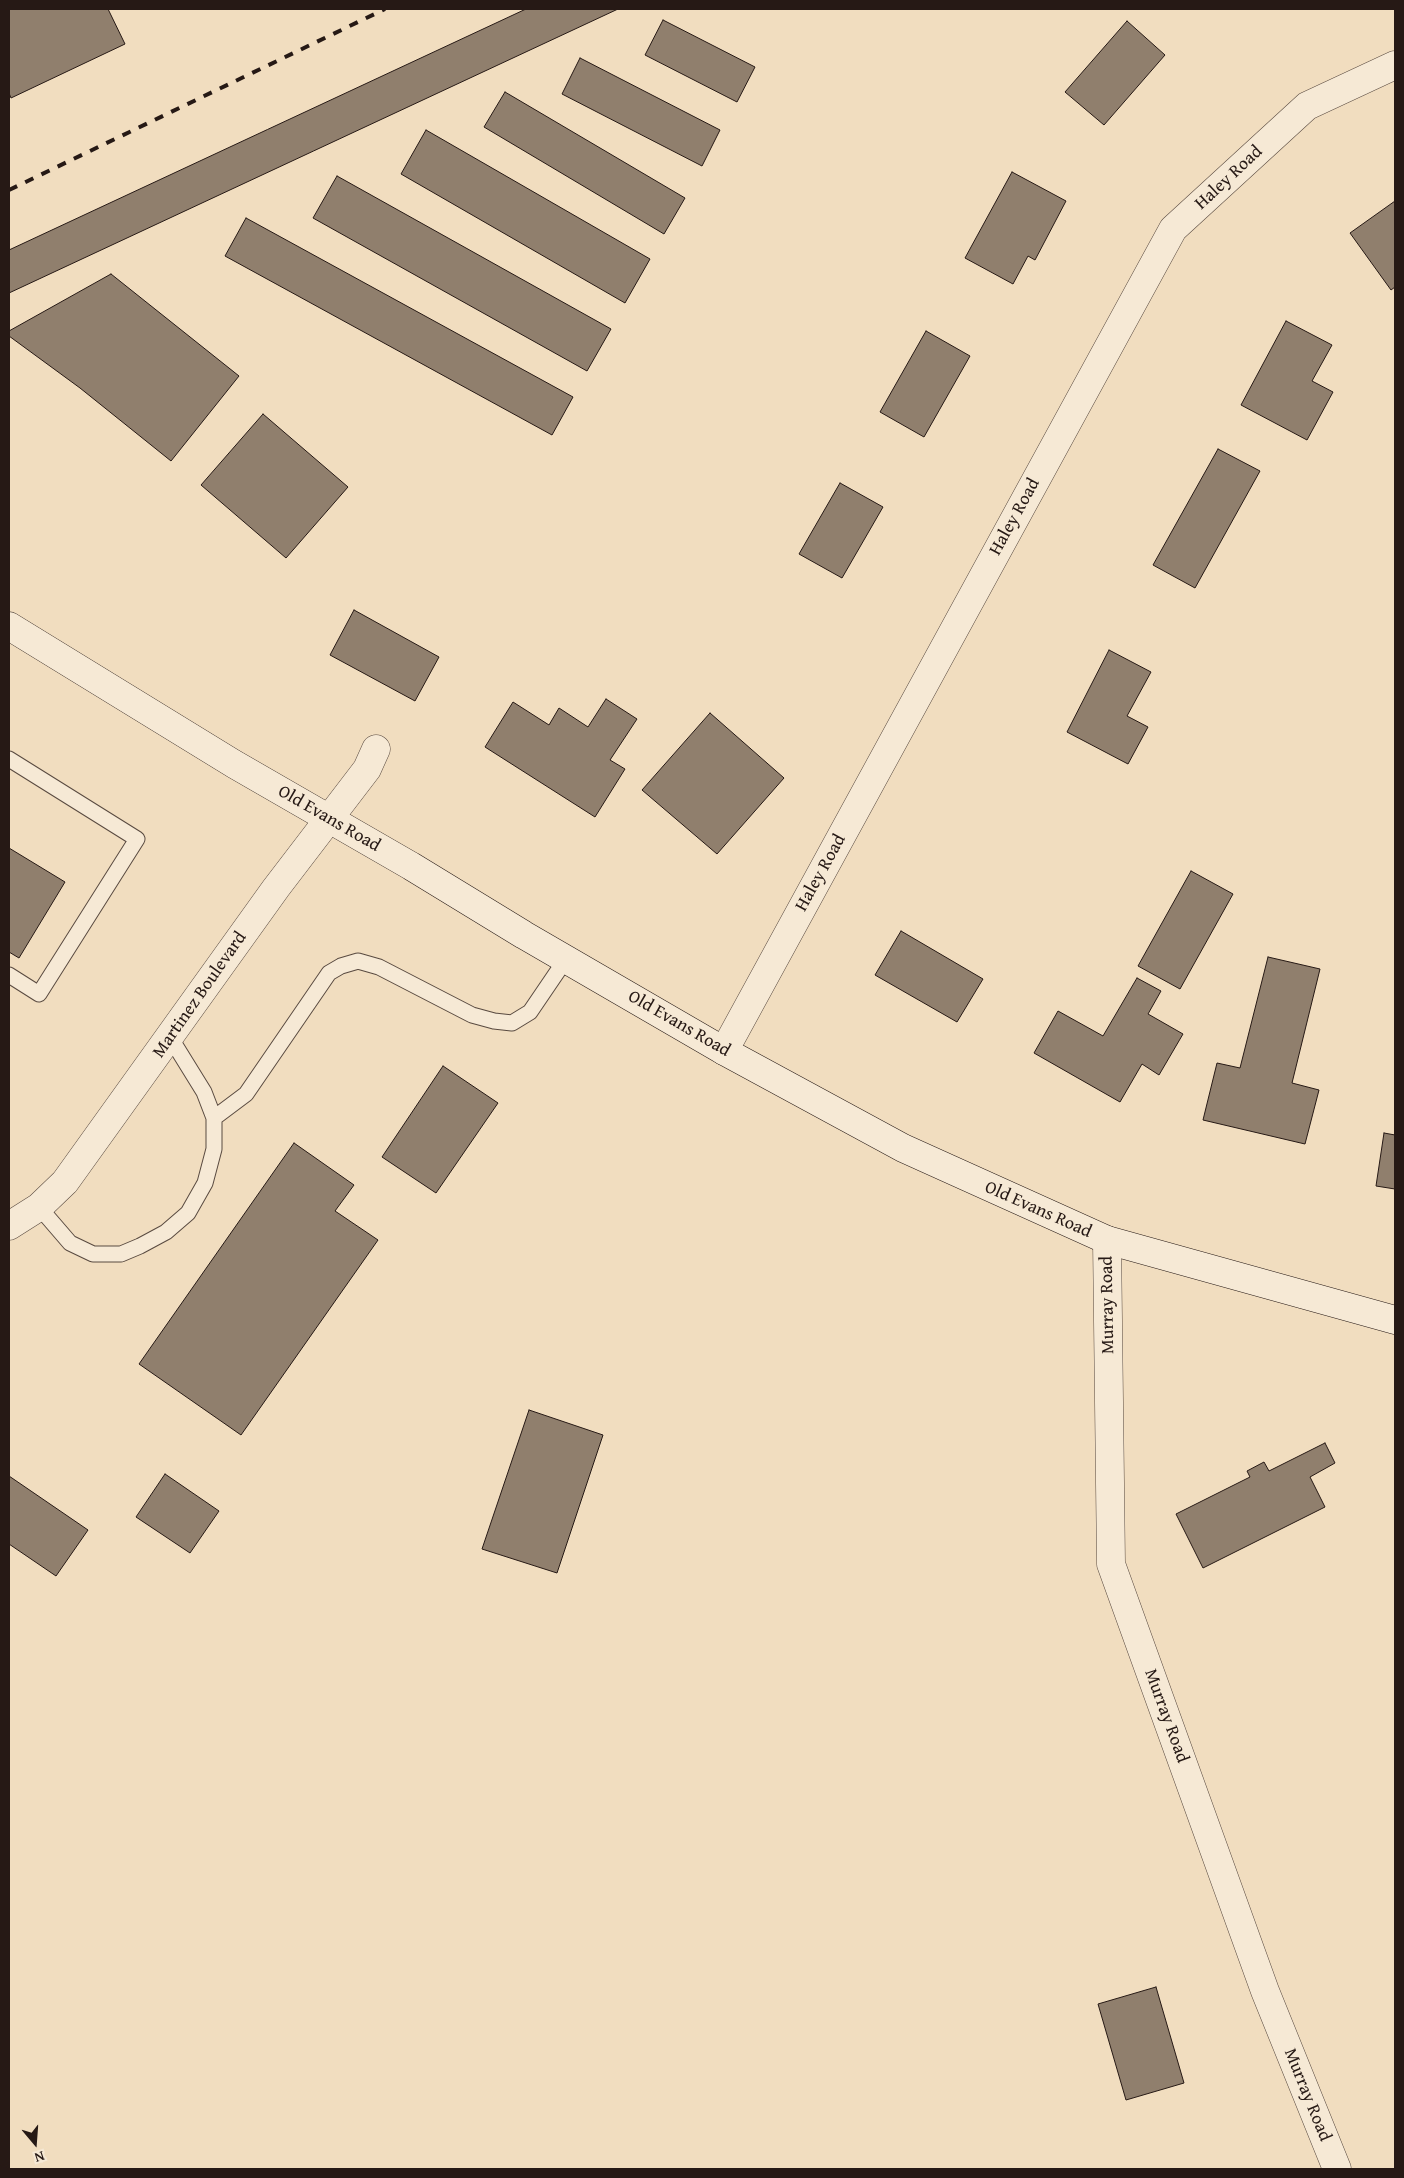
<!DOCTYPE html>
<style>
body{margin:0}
#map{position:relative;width:1404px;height:2178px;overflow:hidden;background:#f1ddbf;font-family:"Gentium Book Plus",serif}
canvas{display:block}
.frame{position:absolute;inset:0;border:10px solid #261915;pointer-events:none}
.north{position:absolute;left:10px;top:2118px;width:50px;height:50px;-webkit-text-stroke:4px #f6e9d5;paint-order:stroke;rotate:162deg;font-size:14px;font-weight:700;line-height:20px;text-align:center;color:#261915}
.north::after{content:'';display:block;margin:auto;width:18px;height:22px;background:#261915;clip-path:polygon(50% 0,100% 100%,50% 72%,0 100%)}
</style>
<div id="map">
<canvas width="1404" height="2178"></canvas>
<div class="frame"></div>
<div class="north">N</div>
</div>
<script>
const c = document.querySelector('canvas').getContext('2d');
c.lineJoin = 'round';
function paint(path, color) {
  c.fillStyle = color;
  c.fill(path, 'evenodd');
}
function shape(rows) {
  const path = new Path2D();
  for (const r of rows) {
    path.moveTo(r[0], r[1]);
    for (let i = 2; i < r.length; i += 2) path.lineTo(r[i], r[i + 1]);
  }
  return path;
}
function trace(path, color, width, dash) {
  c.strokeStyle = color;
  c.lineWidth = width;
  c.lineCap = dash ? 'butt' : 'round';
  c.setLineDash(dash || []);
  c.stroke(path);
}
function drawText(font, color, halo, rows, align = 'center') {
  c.font = font + ' "Gentium Book Plus",serif';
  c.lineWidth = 5;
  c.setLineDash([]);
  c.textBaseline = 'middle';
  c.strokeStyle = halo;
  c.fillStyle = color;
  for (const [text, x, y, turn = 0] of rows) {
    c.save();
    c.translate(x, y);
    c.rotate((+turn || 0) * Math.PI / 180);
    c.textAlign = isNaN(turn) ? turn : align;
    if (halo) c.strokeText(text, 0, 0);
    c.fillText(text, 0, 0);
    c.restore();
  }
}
const building = shape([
 [9,9,108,9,125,44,11,98,9,93,9,9],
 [526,9,618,9,9,293,9,250,526,9],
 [663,20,755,67,737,102,645,55,663,20],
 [1127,21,1165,55,1104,125,1065,92,1127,21],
 [580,58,720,130,702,166,562,94,580,58],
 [505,92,685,198,664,234,484,127,505,92],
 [426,130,650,259,625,303,401,174,426,130],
 [1012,172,1066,201,1035,260,1028,256,1013,284,965,258,1012,172],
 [337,176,611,329,587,371,313,218,337,176],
 [1395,201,1395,287,1391,290,1350,233,1395,201],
 [246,218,573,397,552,435,225,256,246,218],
 [111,274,239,376,171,461,80,388,9,336,9,331,111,274],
 [1286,321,1332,345,1312,381,1333,392,1307,440,1241,405,1286,321],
 [926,331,970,356,924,437,880,412,926,331],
 [263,414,348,487,286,558,201,485,263,414],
 [1218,449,1260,471,1195,588,1153,565,1218,449],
 [840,483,883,507,842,578,799,554,840,483],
 [354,610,439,657,415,701,330,655,354,610],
 [1109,650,1151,672,1127,716,1148,727,1128,764,1067,732,1109,650],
 [606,699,637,719,610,760,625,769,595,817,485,747,513,702,549,725,559,708,588,727,606,699],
 [710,713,784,778,717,854,642,790,710,713],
 [9,848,65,882,19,958,9,952,9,848],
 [1191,871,1233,894,1180,989,1138,966,1191,871],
 [901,931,983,979,957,1022,875,975,901,931],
 [1268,957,1320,969,1292,1083,1319,1090,1305,1144,1203,1120,1217,1063,1240,1068,1268,957],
 [1137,978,1161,991,1148,1014,1183,1034,1159,1075,1142,1064,1120,1102,1034,1053,1058,1011,1103,1036,1137,978],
 [443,1066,498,1103,436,1193,382,1157,443,1066],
 [1384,1133,1395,1135,1395,1189,1376,1186,1384,1133],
 [294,1143,354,1185,335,1211,378,1240,241,1435,139,1364,294,1143],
 [529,1410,603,1435,557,1573,482,1549,529,1410],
 [1325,1443,1335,1463,1310,1477,1325,1507,1203,1568,1176,1514,1250,1477,1247,1471,1264,1462,1269,1471,1325,1443],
 [165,1474,219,1511,190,1553,136,1517,165,1474],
 [9,1476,88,1530,56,1576,9,1544,9,1476],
 [1156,1987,1184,2083,1126,2100,1098,2004,1156,1987]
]);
const lane = shape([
 [9,759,137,839,39,994,9,975],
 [214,1118,246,1094,329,973,341,966,358,961,379,967,472,1015,494,1021,512,1023,530,1012,566,959],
 [39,1207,70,1243,93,1254,121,1254,140,1246,166,1232,188,1213,205,1183,214,1149,214,1118,204,1092,170,1037]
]);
const street = shape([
 [724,1051,1173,229,1307,106,1395,65],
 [9,1226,39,1207,65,1182,276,888,367,769,376,749],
 [1107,1240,1111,1564,1265,1991,1337,2169]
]);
const secondary = shape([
 [9,626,234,764,411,866,524,935,724,1051,903,1148,1107,1240,1395,1320]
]);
const rail = shape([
 [9,190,385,9]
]);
const streetNames = [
 ["Haley Road",1229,178,-43],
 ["Haley Road",1015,517,-61],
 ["Old Evans Road",329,819,30],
 ["Haley Road",821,873,-61],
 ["Martinez Boulevard",200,995,-55],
 ["Old Evans Road",679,1024,30],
 ["Old Evans Road",1038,1210,24],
 ["Murray Road",1108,1305,-91],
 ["Murray Road",1166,1716,70],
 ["Murray Road",1307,2095,68]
];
paint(building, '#907f6d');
trace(building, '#261915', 1);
trace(lane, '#594a40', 17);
trace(street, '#594a40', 29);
trace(secondary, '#261915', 29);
trace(lane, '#f6e9d5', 15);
trace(street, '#f6e9d5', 28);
trace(secondary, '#f6e9d5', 28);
trace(rail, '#261915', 4, [9, 9]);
drawText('18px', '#261915', '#f6e9d5', streetNames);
</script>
